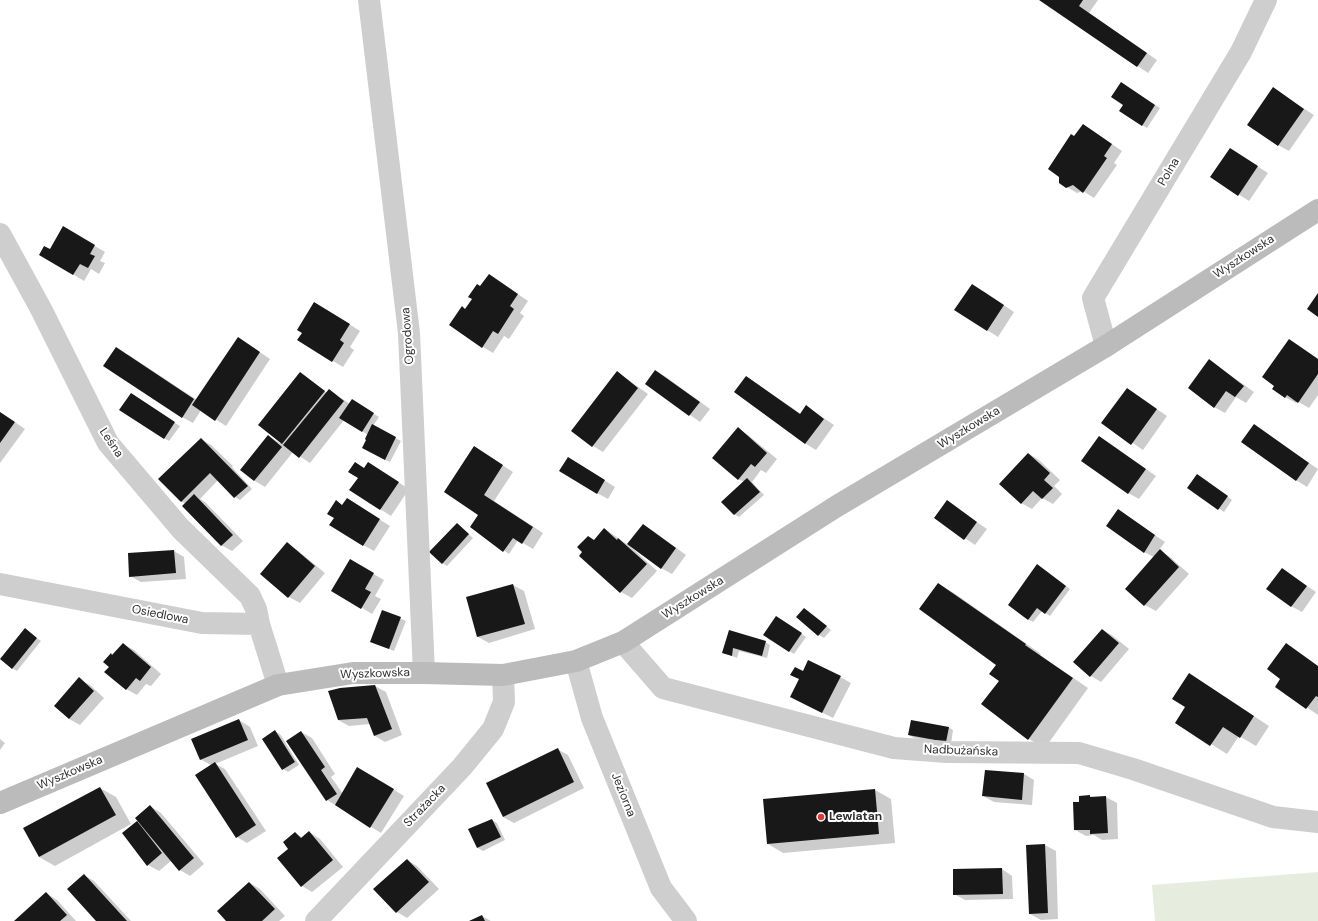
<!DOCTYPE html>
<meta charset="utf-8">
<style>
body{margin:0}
canvas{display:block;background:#fff}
</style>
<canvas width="1318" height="921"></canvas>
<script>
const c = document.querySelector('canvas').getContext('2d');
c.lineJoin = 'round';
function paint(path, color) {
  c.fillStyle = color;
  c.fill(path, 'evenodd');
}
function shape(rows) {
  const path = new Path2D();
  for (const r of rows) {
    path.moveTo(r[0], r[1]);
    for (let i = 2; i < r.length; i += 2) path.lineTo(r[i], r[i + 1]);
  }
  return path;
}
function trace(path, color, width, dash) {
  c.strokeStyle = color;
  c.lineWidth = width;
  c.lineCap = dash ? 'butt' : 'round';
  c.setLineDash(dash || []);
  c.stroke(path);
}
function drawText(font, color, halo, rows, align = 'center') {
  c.font = font + ' "DM Sans",sans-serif';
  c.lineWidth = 4;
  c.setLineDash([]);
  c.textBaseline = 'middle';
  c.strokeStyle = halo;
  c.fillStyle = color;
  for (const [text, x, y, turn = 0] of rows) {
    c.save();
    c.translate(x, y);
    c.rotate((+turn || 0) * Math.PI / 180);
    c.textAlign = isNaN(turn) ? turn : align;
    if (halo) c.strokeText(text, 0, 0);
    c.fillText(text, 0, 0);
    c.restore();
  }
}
const green = shape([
 [1318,872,1318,921,1155,921,1152,885]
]);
const shadow = shape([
 [1040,0,1098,0,1089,13,1157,60,1148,73],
 [1126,86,1160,108,1147,128,1142,125],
 [1273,89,1314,115,1289,151,1278,145],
 [1093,131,1122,151,1114,163,1117,165,1094,198,1083,191,1077,193,1060,183,1075,137],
 [1230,149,1268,173,1249,201,1212,177],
 [63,227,105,252,100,261,105,263,99,274,91,269,84,281,40,254,50,250],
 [500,282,528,301,520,313,524,316,509,339,504,336,493,353,483,347,466,310,481,288],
 [983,291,1014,312,998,337,987,330],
 [325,309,360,331,350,347,354,350,343,367,333,361],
 [1290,340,1318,359,1318,395,1309,408,1297,401,1296,403,1285,397,1275,385],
 [248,344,270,359,226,426,201,410,193,423,182,417,127,354,197,400],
 [1209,361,1219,367,1254,392,1246,403,1236,397,1225,413,1214,407],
 [656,371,666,377,710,409,700,422,646,384],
 [301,373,327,393,329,390,350,404,357,403,379,417,373,426,401,441,390,462,368,451,368,435,344,420,310,463,293,452,265,487,255,481,241,470,268,436,280,443,281,442],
 [617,373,627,379,648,394,603,452,593,446],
 [747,377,801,414,806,406,834,425,816,450,806,444,736,392],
 [1127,389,1167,416,1143,450,1102,422],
 [136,397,180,426,169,441,164,438],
 [0,412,25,429,0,463],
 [1254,425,1318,469,1307,487,1296,480],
 [738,429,748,435,777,459,766,473,761,470,752,482,764,495,739,517,734,514,744,482,738,479],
 [1099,437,1156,476,1139,499,1128,493],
 [201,439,211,445,233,466,232,467,252,489,240,500,235,497,218,480,200,499,205,502,243,541,232,551,221,545,186,504,181,501],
 [484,453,513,472,494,501,543,533,533,549,518,540,509,554,472,527,479,515],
 [1029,454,1039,460,1060,480,1054,486,1062,494,1053,504,1042,498,1032,509,1021,503],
 [579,464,615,487,608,499,597,493],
 [365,469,379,470,409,489,391,516,351,490],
 [1202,478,1232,500,1224,512,1188,487],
 [947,502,987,529,975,545,935,518],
 [357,505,390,526,374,551,363,545,343,506],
 [1118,510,1165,542,1159,550,1170,557,1189,574,1156,611,1145,605,1126,589,1154,557,1144,552],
 [457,524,473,538,447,566,442,563],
 [643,525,653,531,686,555,672,574,661,568,632,546,631,547,657,571,632,598,621,592,581,556,605,529,628,545],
 [287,544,297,550,325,573,300,603,289,597,261,574],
 [174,551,184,557,186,579,141,582,130,576],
 [351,561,384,580,375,596,381,599,372,614,333,590],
 [1042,568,1070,589,1050,616,1042,611,1033,622,1028,619],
 [1282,569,1316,592,1302,612,1291,606],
 [938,584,954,593,1041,654,1040,655,1088,688,1045,748,1029,739,1000,681,997,664],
 [513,585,524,591,535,629,489,643,478,637,467,598],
 [805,609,831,630,824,638,819,635],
 [383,611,406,621,394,651,376,644],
 [782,620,806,637,794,654,789,651],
 [1103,630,1113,636,1129,649,1101,682,1091,676],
 [730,631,765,642,770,645,767,658,739,651,737,658,724,653],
 [30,633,41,641,17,671,12,668],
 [123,644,134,650,161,674,151,686,146,684,137,695,126,689,110,666,113,656],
 [1318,666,1318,715,1276,686],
 [804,672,840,677,851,683,833,718,791,697],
 [79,679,90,685,104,698,80,725,69,719],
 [1205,684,1269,726,1256,746,1239,736,1227,754,1176,722],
 [375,686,386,692,402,735,385,742,375,736,370,724,349,726,338,720],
 [239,720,250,727,258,746,215,764,225,769,266,831,247,843,237,837,211,765,200,759],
 [948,727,953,730,951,744,914,738,909,735],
 [275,732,280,734,299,765,288,772,283,769],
 [301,732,312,738,335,774,331,777,343,794,358,768,404,796,381,833,327,800],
 [0,739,5,743,0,750],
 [557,749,568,755,584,788,514,823,503,817],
 [1024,774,1034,780,1032,805,994,802,983,796],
 [100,788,116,797,131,824,55,866,39,857],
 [875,790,891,799,895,843,783,853,768,844],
 [1090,796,1094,798,1106,797,1117,803,1118,839,1102,840,1094,835,1086,836,1075,830,1080,803],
 [150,806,161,813,204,864,190,876,180,870,172,860,159,871,148,865,137,823,144,827],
 [492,820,497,823,505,840,483,851,478,848],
 [309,832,320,839,343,867,312,892,302,886,290,849,295,833,303,838],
 [1045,845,1056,851,1058,919,1041,920,1030,914],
 [407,860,417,866,439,889,407,918,397,912],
 [1002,869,1012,876,1013,899,965,900,954,894],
 [84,875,94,881,131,921,97,921],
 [250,883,260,889,285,916,279,921,227,921],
 [46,893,57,900,76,921,16,921],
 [482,916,491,921,471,921]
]);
const building = shape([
 [1039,0,1083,0,1079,6,1147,53,1137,67],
 [1121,82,1155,105,1142,126,1119,111,1123,105,1111,97],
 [1273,87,1304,109,1278,146,1247,125],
 [1083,124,1112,144,1104,156,1107,158,1083,193,1073,185,1066,188,1059,183,1059,177,1048,169,1071,134,1074,136],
 [1230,148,1258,166,1238,196,1210,177],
 [63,226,95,245,90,254,95,256,88,268,80,264,73,275,39,255,44,246,50,249],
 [489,274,518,294,510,306,514,309,498,334,493,331,482,348,449,325,462,306,465,309,472,299,468,297,477,284,480,286],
 [972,284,1004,305,987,331,954,310],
 [1318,293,1318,317,1307,309],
 [314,302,350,324,340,340,344,343,332,362,297,340,302,333,297,330],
 [238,337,260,352,215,421,192,405],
 [1289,339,1318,359,1318,374,1298,403,1287,395,1285,398,1272,389,1274,386,1262,377],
 [116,347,194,399,182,418,103,366],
 [1209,359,1244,386,1235,397,1226,391,1214,408,1188,388],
 [655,370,700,402,689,416,645,384],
 [617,371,638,388,592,447,571,431],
 [300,372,325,391,282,444,258,425],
 [746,376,800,414,806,405,824,419,805,444,734,392],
 [1127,388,1157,409,1131,445,1101,423],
 [329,389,344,401,299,458,283,445],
 [131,393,175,422,164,439,119,410],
 [352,399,374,413,362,432,339,418],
 [0,412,15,422,0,443],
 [372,424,396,437,385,460,362,448,366,440,365,439],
 [1254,424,1309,463,1296,481,1241,442],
 [738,427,767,453,755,467,751,464,738,480,712,458],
 [268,435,282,447,254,481,240,470],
 [1099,436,1146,469,1128,494,1081,461],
 [201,438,248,486,234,498,210,473,181,502,158,479],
 [474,446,503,465,484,495,533,527,522,544,513,538,503,552,470,527,478,515,444,492],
 [1028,453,1050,473,1044,480,1053,488,1042,499,1033,491,1021,504,999,484],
 [568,457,605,480,597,494,559,471],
 [355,462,364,468,368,462,399,482,380,510,349,490,358,478,348,472],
 [1197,474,1228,496,1218,510,1187,488],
 [747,478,760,492,734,515,721,502],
 [194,494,233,535,221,546,182,506],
 [347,498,380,519,363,546,329,525,334,518,327,514,336,500,342,505],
 [947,500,977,522,964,540,934,518],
 [1118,509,1155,535,1144,553,1106,526],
 [457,523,469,534,442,564,429,552],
 [643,524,676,548,661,569,627,544],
 [604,528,617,540,618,538,647,564,620,593,579,556,582,552,577,547,588,536,594,540],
 [287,542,315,566,288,598,260,574],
 [1160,549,1179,567,1144,606,1125,589],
 [174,550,176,573,129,577,128,553],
 [350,559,374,573,365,589,371,592,361,609,331,591],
 [1037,564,1066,586,1045,614,1037,608,1028,620,1008,605],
 [1282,568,1307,586,1291,607,1266,589],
 [938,583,1026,644,1025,645,1073,678,1028,740,981,704,999,681,989,674,996,665,919,609],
 [513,584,525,624,477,637,466,597],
 [804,608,827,626,818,636,796,617],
 [382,610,401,617,389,649,370,642],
 [776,616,802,633,789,652,763,635],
 [25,628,37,638,12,669,0,659],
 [1102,629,1119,643,1090,677,1073,662],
 [729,630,766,641,762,656,733,648,732,656,722,653],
 [123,643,151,667,140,681,136,678,126,690,104,672,109,667,103,662,111,653,112,655],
 [1286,643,1318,666,1318,697,1316,696,1306,709,1275,687,1280,679,1267,669],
 [808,660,841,676,822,713,790,697,799,679,790,675,795,667,803,671],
 [1189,673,1254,716,1240,738,1223,727,1210,746,1175,723,1185,707,1172,699],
 [79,677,94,691,69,719,54,706],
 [375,685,392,729,374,736,367,718,338,720,328,691,340,688],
 [239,719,248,740,200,760,191,739],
 [911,720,949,727,946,742,908,735],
 [275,730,295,762,282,770,262,739],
 [301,731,325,767,321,770,337,794,326,801,286,741],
 [558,748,574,782,503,817,486,783],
 [215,762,256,825,236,838,195,775],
 [357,767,394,789,370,828,335,805],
 [985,770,1024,773,1022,800,982,796],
 [100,787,116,815,39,857,23,828],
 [875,789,879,834,767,844,763,799],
 [1090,795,1090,797,1106,796,1108,833,1090,834,1090,830,1074,830,1073,802,1079,802,1079,796],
 [150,805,194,858,179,871,135,818],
 [492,819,501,837,477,848,468,829],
 [137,821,162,853,147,866,122,833],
 [309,831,333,860,301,887,277,858,288,849,283,842,295,832,301,838],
 [1045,844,1048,913,1029,914,1026,845],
 [407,859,429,882,396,913,373,889],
 [1002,868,1003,894,953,895,953,869],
 [84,874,127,921,96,921,67,889],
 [249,882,275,909,262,921,226,921,217,911],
 [46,892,67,915,60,921,14,921],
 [482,915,485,921,469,921]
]);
const street = shape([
 [369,0,409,333,424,673],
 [0,234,41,309,108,443,181,529,250,596,256,609,259,624],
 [1106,346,1093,298,1241,52,1266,0],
 [0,584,202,623,259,624,278,685],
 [623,642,663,688,894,748,947,752,1079,753,1133,769,1273,817,1318,822],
 [576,661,592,718,661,888,686,921],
 [316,921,462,767,493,729,504,702,503,675]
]);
const secondary = shape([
 [0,803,278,685,353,673,424,673,503,675,576,661,623,642,837,506,1106,346,1318,210]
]);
const markers = [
 [821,817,4,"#e33837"]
];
const streetNames = [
 ["Polna",1169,172,-59],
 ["Wyszkowska",1244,257,-33],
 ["Ogrodowa",408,336,-94],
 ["Wyszkowska",969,428,-31],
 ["Leśna",111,443,56],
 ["Wyszkowska",693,598,-32],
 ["Osiedlowa",160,615,11],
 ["Wyszkowska",375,674,-2],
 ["Nadbużańska",961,751,2],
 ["Wyszkowska",70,773,-23],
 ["Jeziorna",623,795,68],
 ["Strażacka",425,806,-46]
];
const poiNames = [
 ["Lewiatan",829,817]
];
paint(green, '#e6eddf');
paint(shadow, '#0003');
paint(building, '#181818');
trace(street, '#cecece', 22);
trace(secondary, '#bbb', 22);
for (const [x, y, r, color] of markers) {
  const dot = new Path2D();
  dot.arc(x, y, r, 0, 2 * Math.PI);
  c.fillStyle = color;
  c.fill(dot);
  trace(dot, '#fff', 1.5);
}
drawText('12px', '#313131', '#fff', streetNames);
drawText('bold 12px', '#313131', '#fff', poiNames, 'left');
</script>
